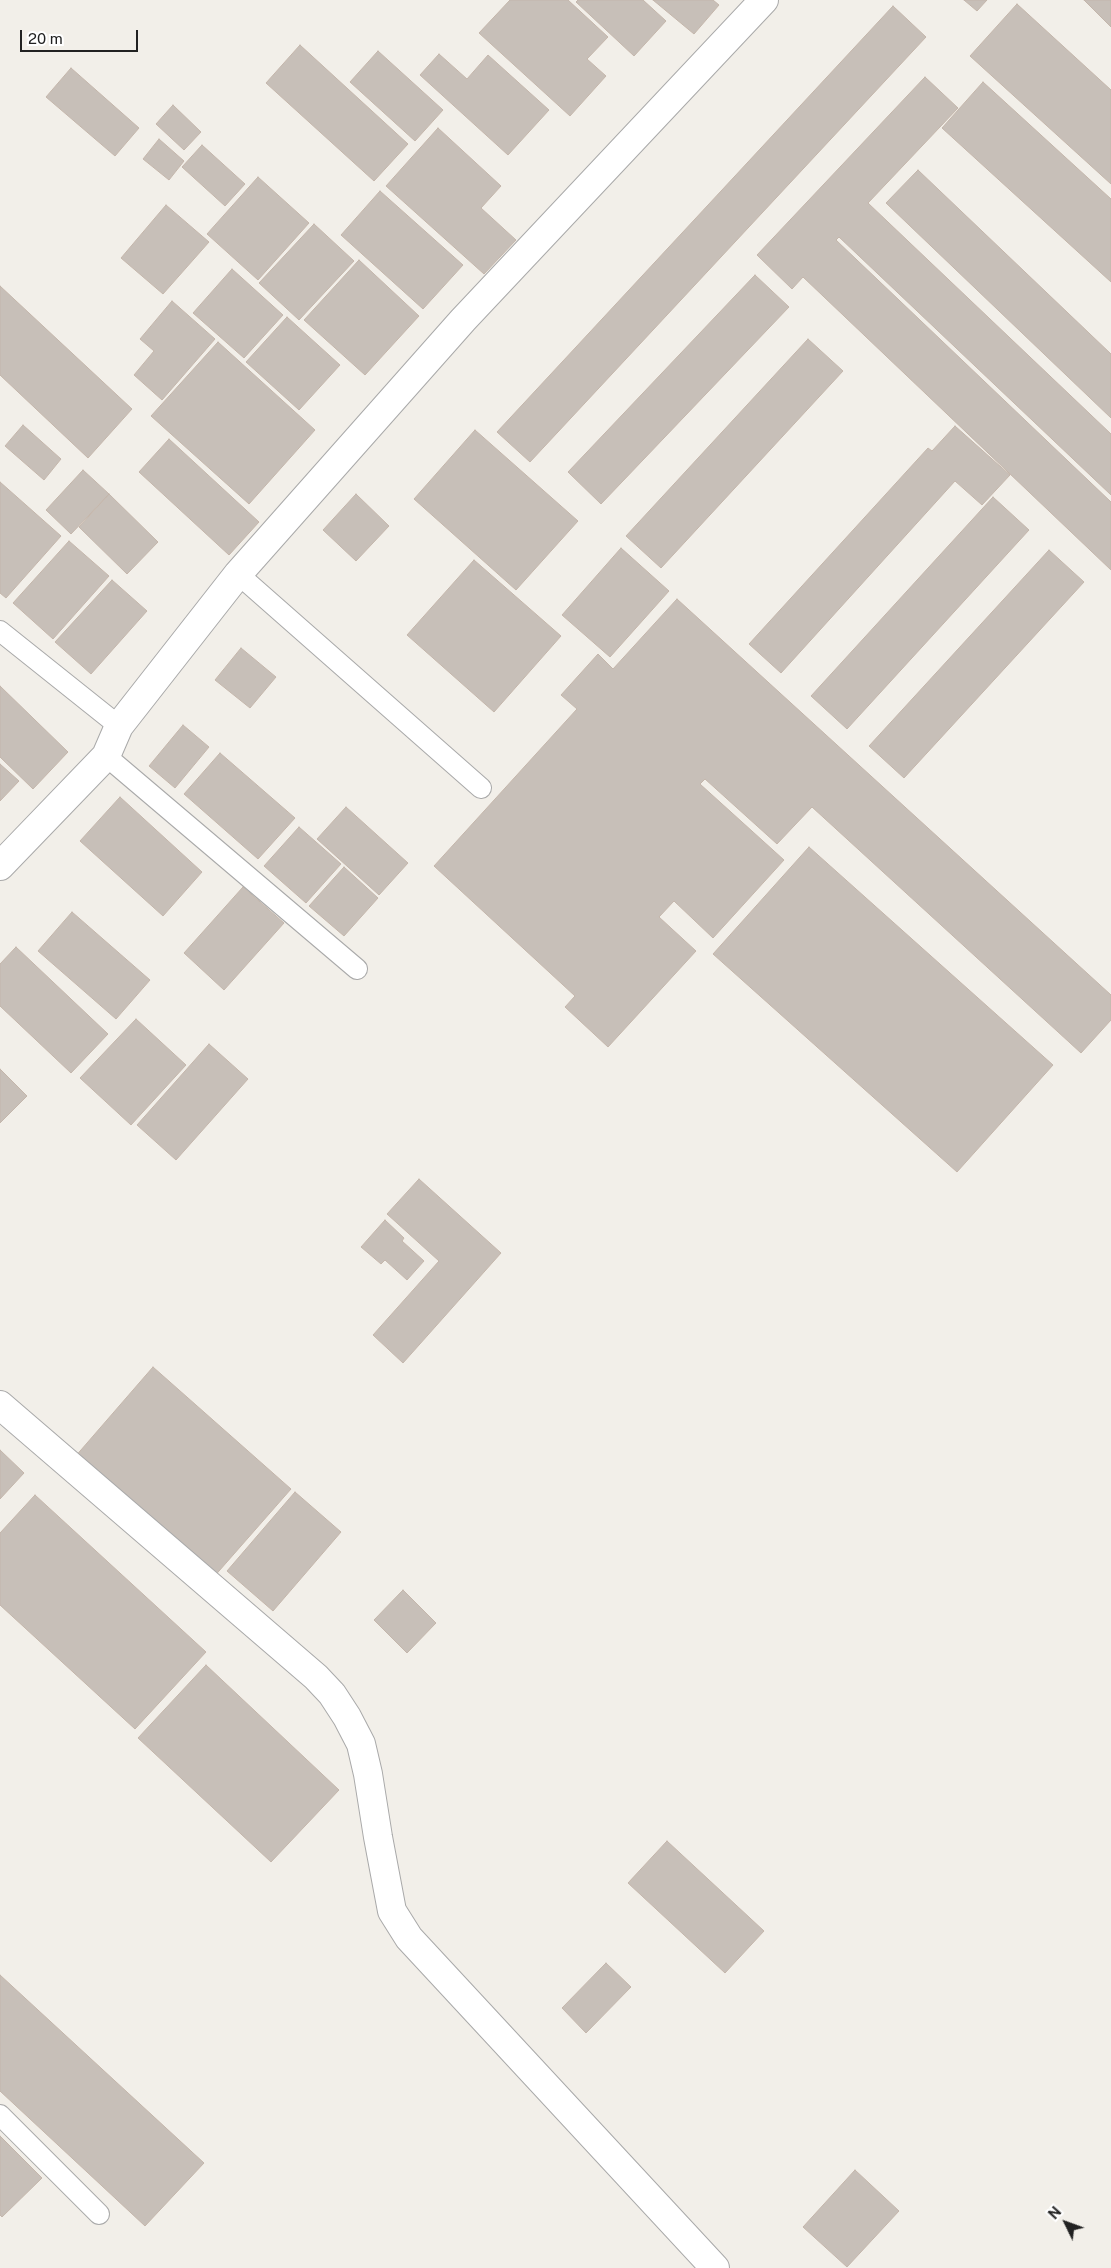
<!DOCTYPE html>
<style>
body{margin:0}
#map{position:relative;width:1111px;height:2268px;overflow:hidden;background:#f2efe9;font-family:"Public Sans",sans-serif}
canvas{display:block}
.north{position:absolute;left:1041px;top:2198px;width:50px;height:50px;-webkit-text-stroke:4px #fff;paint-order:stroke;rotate:312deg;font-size:14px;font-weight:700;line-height:20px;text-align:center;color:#222}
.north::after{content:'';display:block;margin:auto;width:18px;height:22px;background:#222;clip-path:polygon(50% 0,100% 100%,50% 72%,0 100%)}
.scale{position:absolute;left:20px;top:30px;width:118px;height:22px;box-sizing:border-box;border:2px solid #222;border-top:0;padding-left:6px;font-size:15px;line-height:18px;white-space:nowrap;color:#222;-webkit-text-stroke:4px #fff;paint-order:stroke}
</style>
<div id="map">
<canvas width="1111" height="2268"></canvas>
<div class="north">N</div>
<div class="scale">20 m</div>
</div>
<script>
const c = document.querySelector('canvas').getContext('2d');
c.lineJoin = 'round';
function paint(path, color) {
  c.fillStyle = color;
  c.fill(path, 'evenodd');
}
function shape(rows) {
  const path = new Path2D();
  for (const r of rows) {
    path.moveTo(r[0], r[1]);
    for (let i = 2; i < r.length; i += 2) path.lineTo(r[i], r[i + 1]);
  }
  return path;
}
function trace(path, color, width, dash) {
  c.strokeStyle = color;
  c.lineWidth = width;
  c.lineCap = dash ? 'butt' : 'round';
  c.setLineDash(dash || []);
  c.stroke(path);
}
const building = shape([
 [510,0,568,0,608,37,587,59,606,76,570,116,479,33,510,0],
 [578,0,643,0,666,21,634,56,576,2,578,0],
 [653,0,713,0,719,5,694,34,653,0],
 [964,0,987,0,977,11,964,0],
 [1084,0,1111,0,1111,27,1084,0],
 [1017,4,1111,90,1111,184,970,56,1017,4],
 [893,6,926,37,530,462,497,432,893,6],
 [300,45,408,144,374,181,266,83,300,45],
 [378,51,443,110,415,141,350,82,378,51],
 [439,54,467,79,488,55,549,110,508,155,420,75,439,54],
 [71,68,139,128,115,156,46,97,71,68],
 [925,77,958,108,868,203,1111,434,1111,495,839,237,836,240,1111,502,1111,570,803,277,792,289,757,255,925,77],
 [983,82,1111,199,1111,282,942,128,983,82],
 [173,105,201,132,184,150,156,124,173,105],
 [438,128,501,186,481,208,516,240,484,274,386,186,438,128],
 [159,139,184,161,169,180,143,159,159,139],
 [202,145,245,184,225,206,182,167,202,145],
 [918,170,1111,354,1111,418,886,203,918,170],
 [258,177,309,223,258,280,207,234,258,177],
 [380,191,463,265,423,309,341,235,380,191],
 [166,205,209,242,163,294,121,258,166,205],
 [314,224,354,261,299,320,259,283,314,224],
 [359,260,419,316,365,375,304,320,359,260],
 [232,269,283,315,244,358,193,313,232,269],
 [755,275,789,307,601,504,568,472,755,275],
 [0,286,132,409,88,458,0,375,0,286],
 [172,301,215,339,162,400,134,375,154,351,140,339,172,301],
 [287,317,340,365,299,410,246,362,287,317],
 [808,339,843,371,661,568,626,536,808,339],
 [218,342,315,430,249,504,151,416,218,342],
 [23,425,61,459,44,480,5,446,23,425],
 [955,426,1010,475,982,505,955,481,781,673,749,644,928,448,932,451,955,426],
 [475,430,578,521,516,590,414,499,475,430],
 [169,439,259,522,229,555,139,472,169,439],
 [83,470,109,494,71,534,46,510,83,470],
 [0,482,61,536,6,598,0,593,0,482],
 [109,494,158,542,127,574,79,527,109,494],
 [356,494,389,526,356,561,323,530,356,494],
 [993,497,1029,530,847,729,811,696,993,497],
 [69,541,109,576,53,639,13,603,69,541],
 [621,548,669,591,610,657,562,615,621,548],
 [1049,550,1084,582,904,778,869,746,1049,550],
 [474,560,561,636,494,712,407,635,474,560],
 [112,580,147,611,91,674,55,642,112,580],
 [677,599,1111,995,1111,1020,1081,1053,812,807,777,844,705,779,700,784,784,860,713,938,674,901,659,917,696,951,608,1047,565,1007,575,996,434,866,577,709,561,695,598,654,613,669,677,599],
 [241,648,276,677,250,708,215,680,241,648],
 [0,686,68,752,33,789,0,757,0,686],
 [183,725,209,747,175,788,149,766,183,725],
 [220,753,295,818,258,859,184,794,220,753],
 [0,764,19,781,0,801,0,764],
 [120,797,202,872,163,916,80,841,120,797],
 [346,807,408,863,379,895,317,839,346,807],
 [299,827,341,864,306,903,264,866,299,827],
 [809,847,1053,1065,957,1172,713,954,809,847],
 [344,867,378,898,344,936,309,906,344,867],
 [243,887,284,923,224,990,184,953,243,887],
 [72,912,150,980,116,1019,38,951,72,912],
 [16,947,108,1034,71,1073,0,1006,0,964,16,947],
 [136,1019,186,1065,131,1125,80,1078,136,1019],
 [209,1044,248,1079,176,1160,137,1125,209,1044],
 [0,1069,27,1096,0,1123,0,1069],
 [419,1179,501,1253,403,1363,373,1335,439,1261,387,1214,419,1179],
 [385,1220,404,1238,402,1241,424,1261,407,1280,385,1260,381,1264,361,1247,385,1220],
 [153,1367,291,1489,212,1579,74,1458,153,1367],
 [0,1450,24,1473,0,1499,0,1450],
 [295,1492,341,1532,273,1611,227,1571,295,1492],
 [35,1495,206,1652,135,1729,0,1605,0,1533,35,1495],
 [403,1590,436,1623,407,1653,374,1620,403,1590],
 [206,1665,339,1790,271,1862,138,1738,206,1665],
 [667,1841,764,1931,725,1973,628,1883,667,1841],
 [606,1963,631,1987,586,2033,562,2008,606,1963],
 [0,1975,204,2163,145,2226,0,2091,0,1975],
 [0,2136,42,2178,2,2217,0,2215,0,2136],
 [855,2170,899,2211,847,2267,803,2227,855,2170]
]);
const lane = shape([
 [238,574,481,788],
 [0,631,119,726],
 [106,756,357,969],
 [0,2115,99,2214]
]);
const street = shape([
 [0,866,106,756,119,726,238,574,463,320,764,0],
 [0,1405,316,1677,332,1694,347,1717,361,1744,368,1774,378,1837,392,1911,409,1938,715,2268]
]);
paint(building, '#c7bfb8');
trace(building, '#c4b6ab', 1);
trace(lane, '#a9a9a9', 22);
trace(street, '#a9a9a9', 30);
trace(lane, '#fff', 20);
trace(street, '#fff', 28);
</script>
